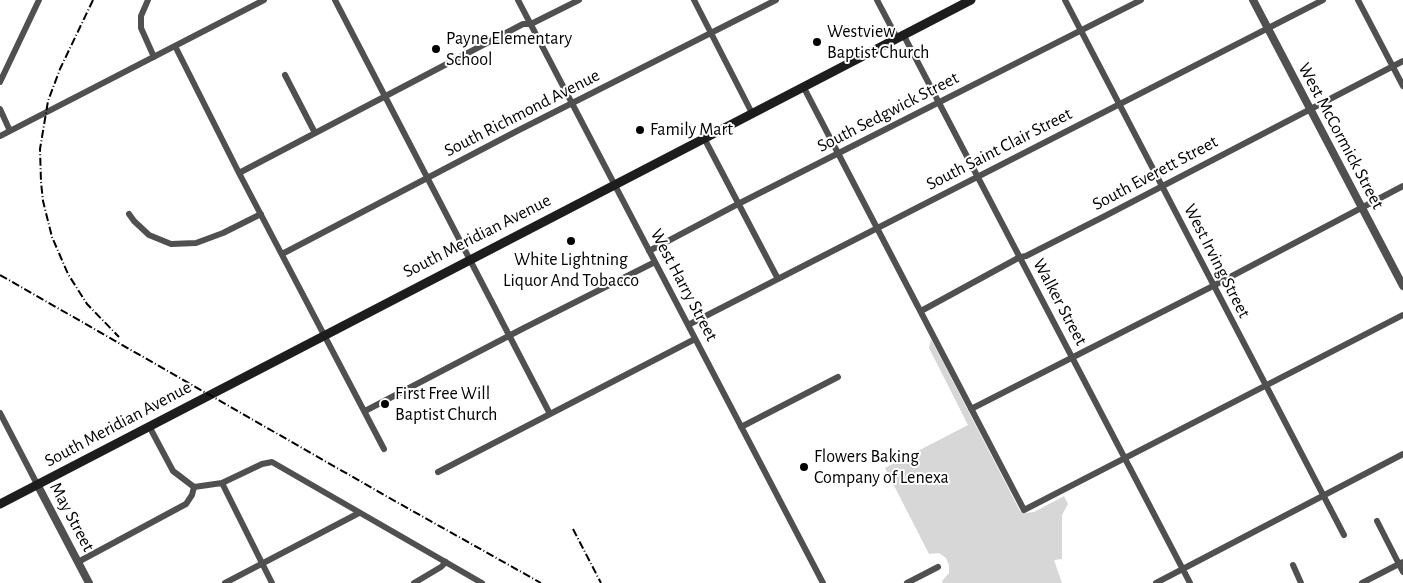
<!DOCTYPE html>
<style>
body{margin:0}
canvas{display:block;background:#fff}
</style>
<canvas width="1403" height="583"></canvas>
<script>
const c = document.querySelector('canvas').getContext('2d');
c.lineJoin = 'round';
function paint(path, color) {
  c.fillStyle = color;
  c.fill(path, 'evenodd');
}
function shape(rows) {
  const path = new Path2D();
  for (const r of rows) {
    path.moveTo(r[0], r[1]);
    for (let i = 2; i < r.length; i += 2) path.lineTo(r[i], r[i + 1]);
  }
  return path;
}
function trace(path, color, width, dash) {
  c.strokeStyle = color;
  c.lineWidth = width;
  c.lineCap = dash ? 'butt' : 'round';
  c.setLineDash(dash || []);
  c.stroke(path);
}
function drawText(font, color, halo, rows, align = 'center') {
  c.font = font + ' "Alegreya Sans",sans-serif';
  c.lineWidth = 4;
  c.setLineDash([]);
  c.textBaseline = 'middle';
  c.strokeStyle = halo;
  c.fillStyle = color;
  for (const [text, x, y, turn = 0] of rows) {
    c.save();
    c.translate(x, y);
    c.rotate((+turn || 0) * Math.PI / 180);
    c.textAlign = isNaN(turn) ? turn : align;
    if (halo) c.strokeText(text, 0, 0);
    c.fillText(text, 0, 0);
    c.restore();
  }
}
const green = shape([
 [931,339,1020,511,1026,513,1034,512,1064,496,1068,504,1062,515,1062,559,1054,560,1062,583,943,583,942,581,949,573,949,565,946,558,939,553,929,554,885,468,968,425,929,348]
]);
const minor = shape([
 [148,0,141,16,141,28,154,57],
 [335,0,550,414],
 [518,0,823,583],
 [694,0,752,113],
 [877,0,897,38],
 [1065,0,1344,535],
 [1358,0,1403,86],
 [903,34,1190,583],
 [175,46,239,173,384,449],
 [285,75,315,133],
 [0,82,39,0],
 [803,86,1024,510,1403,315],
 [0,109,10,131],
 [0,136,264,0],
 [704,138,778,279],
 [239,173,523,24,531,24,579,0],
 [129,214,134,221,149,235,171,244,196,243,223,233,261,214],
 [649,251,738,204,1141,0],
 [282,254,517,131,776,0],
 [921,311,1020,257,1026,256,1105,216,1403,61],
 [688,325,1323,0],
 [971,409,1213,286,1403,186],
 [365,411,524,328,655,262],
 [0,413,37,484],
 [149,426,173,471,194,487,222,483,262,464,272,462,482,583],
 [741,427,838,377],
 [438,472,695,339],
 [222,483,272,583],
 [1377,521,1403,572],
 [78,562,186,504,192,495,194,487],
 [1293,565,1301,583],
 [225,583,359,513],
 [414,583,441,567,446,562],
 [907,583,938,567],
 [1156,583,1403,454],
 [1362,583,1403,562]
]);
const tertiary = shape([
 [1253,0,1403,286],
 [37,484,89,583]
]);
const secondary = shape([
 [0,504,971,0]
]);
const rail = shape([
 [93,0,60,69,48,101,40,149,41,182,43,201,52,237,68,274,87,304,119,337],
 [0,275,393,500,541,583],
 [573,529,601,583]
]);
const markers = [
 [817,42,5,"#000"],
 [436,49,5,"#000"],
 [640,130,5,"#000"],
 [571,241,5,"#000"],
 [385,404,5,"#000"],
 [804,467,5,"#000"]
];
const poiNames = [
 ["Westview",827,32],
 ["Baptist Church",827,53],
 ["Payne Elementary",446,39],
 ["School",446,60],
 ["Family Mart",650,130],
 ["White Lightning",571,260,"center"],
 ["Liquor And Tobacco",571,281,"center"],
 ["First Free Will",395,394],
 ["Baptist Church",395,415],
 ["Flowers Baking",814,457],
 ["Company of Lenexa",814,478]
];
const streetNames = [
 ["South Sedgwick Street",888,112,-27],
 ["South Richmond Avenue",522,113,-27],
 ["West McCormick Street",1341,136,62],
 ["South Saint Clair Street",999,149,-27],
 ["South Everett Street",1155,173,-28],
 ["South Meridian Avenue",477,236,-27],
 ["West Irving Street",1217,261,63],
 ["West Harry Street",684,285,62],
 ["Walker Street",1060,302,62],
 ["South Meridian Avenue",118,424,-28],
 ["May Street",72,517,62]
];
paint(green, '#d7d7d7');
trace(minor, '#505050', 6);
trace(tertiary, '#505050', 8);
trace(secondary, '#1d1d1d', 9);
trace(rail, '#000', 2, [8, 2.5, 1, 2.5]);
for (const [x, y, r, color] of markers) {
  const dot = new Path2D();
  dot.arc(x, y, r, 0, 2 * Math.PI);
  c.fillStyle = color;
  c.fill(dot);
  trace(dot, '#fff', 2);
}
drawText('18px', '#000', '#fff', poiNames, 'left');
drawText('18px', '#000', '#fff', streetNames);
</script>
